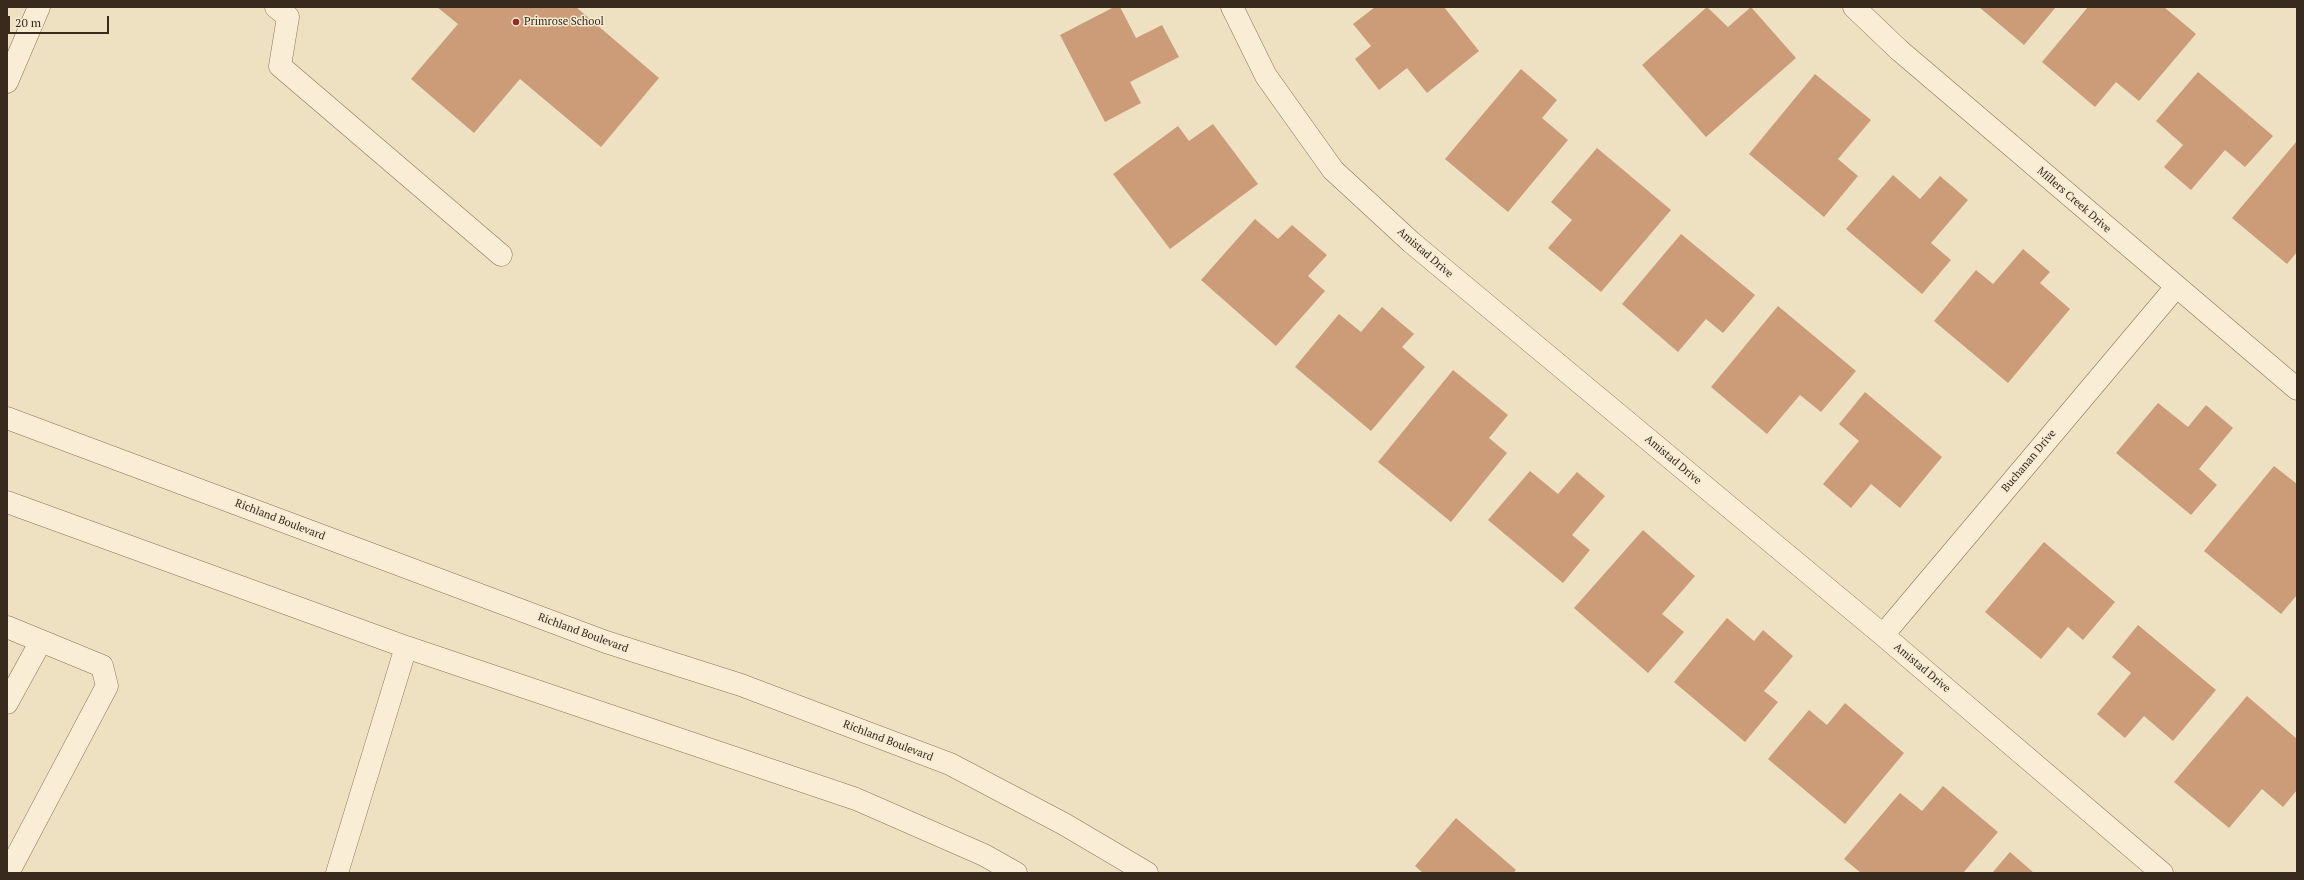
<!DOCTYPE html>
<style>
body{margin:0}
#map{position:relative;width:2304px;height:880px;overflow:hidden;background:#eee1c2;font-family:"PT Serif",serif}
canvas{display:block}
.frame{position:absolute;inset:0;border:8px solid #382a1d;pointer-events:none}
.scale{position:absolute;left:8px;top:16px;width:101px;height:18px;box-sizing:border-box;border:2px solid #382a1d;border-top:0;padding-left:5px;font-size:12px;line-height:14px;white-space:nowrap;color:#382a1d;-webkit-text-stroke:3px #f5ebd2;paint-order:stroke}
</style>
<div id="map">
<canvas width="2304" height="880"></canvas>
<div class="frame"></div>
<div class="scale">20 m</div>
</div>
<script>
const c = document.querySelector('canvas').getContext('2d');
c.lineJoin = 'round';
function paint(path, color) {
  c.fillStyle = color;
  c.fill(path, 'evenodd');
}
function shape(rows) {
  const path = new Path2D();
  for (const r of rows) {
    path.moveTo(r[0], r[1]);
    for (let i = 2; i < r.length; i += 2) path.lineTo(r[i], r[i + 1]);
  }
  return path;
}
function trace(path, color, width, dash) {
  c.strokeStyle = color;
  c.lineWidth = width;
  c.lineCap = dash ? 'butt' : 'round';
  c.setLineDash(dash || []);
  c.stroke(path);
}
function drawText(font, color, halo, rows, align = 'center') {
  c.font = font + ' "PT Serif",serif';
  c.lineWidth = 3;
  c.setLineDash([]);
  c.textBaseline = 'middle';
  c.strokeStyle = halo;
  c.fillStyle = color;
  for (const [text, x, y, turn = 0] of rows) {
    c.save();
    c.translate(x, y);
    c.rotate((+turn || 0) * Math.PI / 180);
    c.textAlign = isNaN(turn) ? turn : align;
    if (halo) c.strokeText(text, 0, 0);
    c.fillText(text, 0, 0);
    c.restore();
  }
}
const building = shape([
 [437,7,576,7,659,78,601,147,520,79,474,133,411,79,458,24],
 [1114,7,1120,7,1136,38,1162,25,1179,57,1130,82,1141,103,1105,122,1060,35],
 [1375,7,1444,7,1479,51,1427,93,1407,68,1379,90,1355,59,1371,46,1353,24],
 [1707,7,1728,27,1751,7,1796,58,1706,137,1642,65],
 [1979,7,2056,7,2024,45],
 [2088,7,2164,7,2196,34,2139,101,2116,82,2095,107,2042,62],
 [1521,69,1557,100,1542,118,1568,140,1508,212,1445,159],
 [2198,72,2273,136,2245,167,2225,150,2191,190,2164,167,2183,145,2156,121],
 [1815,74,1871,120,1838,159,1858,176,1824,217,1749,154],
 [1213,124,1258,184,1170,249,1113,174,1178,126,1189,141],
 [2297,141,2297,252,2287,264,2232,218],
 [1597,148,1671,210,1601,292,1548,248,1572,220,1551,202],
 [1893,175,1920,199,1940,176,1968,200,1931,243,1951,260,1922,294,1846,229],
 [1255,219,1278,239,1292,225,1327,255,1308,276,1325,291,1276,346,1201,280],
 [1681,234,1755,295,1723,333,1706,319,1678,352,1622,304],
 [2023,249,2050,272,2040,283,2070,309,2008,383,1934,321,1976,270,1993,284],
 [1778,306,1856,371,1821,412,1800,395,1767,434,1711,387],
 [1382,307,1414,334,1402,347,1425,367,1371,431,1295,367,1339,314,1361,332],
 [1453,370,1508,415,1489,438,1507,453,1451,522,1378,462],
 [1865,392,1942,457,1900,508,1871,484,1851,508,1823,484,1859,441,1839,424],
 [2158,403,2188,427,2206,405,2233,428,2199,469,2217,485,2191,515,2116,453],
 [2274,466,2297,484,2297,595,2281,614,2204,551],
 [1530,471,1558,494,1577,472,1605,496,1572,535,1590,550,1563,583,1488,520],
 [1643,530,1695,576,1662,614,1684,632,1648,673,1574,608],
 [2044,542,2115,602,2083,640,2068,627,2041,659,1985,612],
 [1727,618,1754,641,1763,630,1793,656,1764,691,1778,702,1745,742,1674,682],
 [2138,625,2216,690,2173,741,2144,716,2125,738,2097,714,2131,673,2112,657],
 [2247,696,2297,739,2297,790,2283,807,2262,789,2229,828,2174,782],
 [1845,703,1904,753,1845,824,1768,759,1809,710,1827,725],
 [1943,786,1998,832,1963,873,1861,873,1844,859,1900,793,1922,811],
 [1456,818,1516,870,1513,873,1423,873,1415,866],
 [2010,852,2034,873,1992,873]
]);
const minor = shape([
 [276,7,288,17,280,66,501,255],
 [1232,7,1266,76,1333,170,1411,242,1883,635,2162,873],
 [1854,7,1899,50,2297,389],
 [7,82,39,7],
 [7,418,606,642,741,685,950,764,1064,824,1147,873],
 [7,502,406,647,856,799,984,855,1016,873],
 [7,627,102,666,107,686,8,873],
 [1883,635,2176,287],
 [7,703,41,641],
 [337,873,406,647]
]);
const markers = [
 [516,22,4,"#97292a"]
];
const poiNames = [
 ["Primrose School",524,22]
];
const streetNames = [
 ["Millers Creek Drive",2074,200,41],
 ["Amistad Drive",1425,253,41],
 ["Amistad Drive",1673,460,40],
 ["Buchanan Drive",2029,461,-50],
 ["Richland Boulevard",280,520,21],
 ["Richland Boulevard",583,633,20],
 ["Amistad Drive",1922,668,40],
 ["Richland Boulevard",888,741,21]
];
paint(building, '#cc9b78');
trace(minor, '#887259', 23);
trace(minor, '#f9eed5', 22);
for (const [x, y, r, color] of markers) {
  const dot = new Path2D();
  dot.arc(x, y, r, 0, 2 * Math.PI);
  c.fillStyle = color;
  c.fill(dot);
  trace(dot, '#f5ebd2', 1.5);
}
drawText('11px', '#382a1d', '#f5ebd2', poiNames, 'left');
drawText('11px', '#382a1d', '#f5ebd2', streetNames);
</script>
